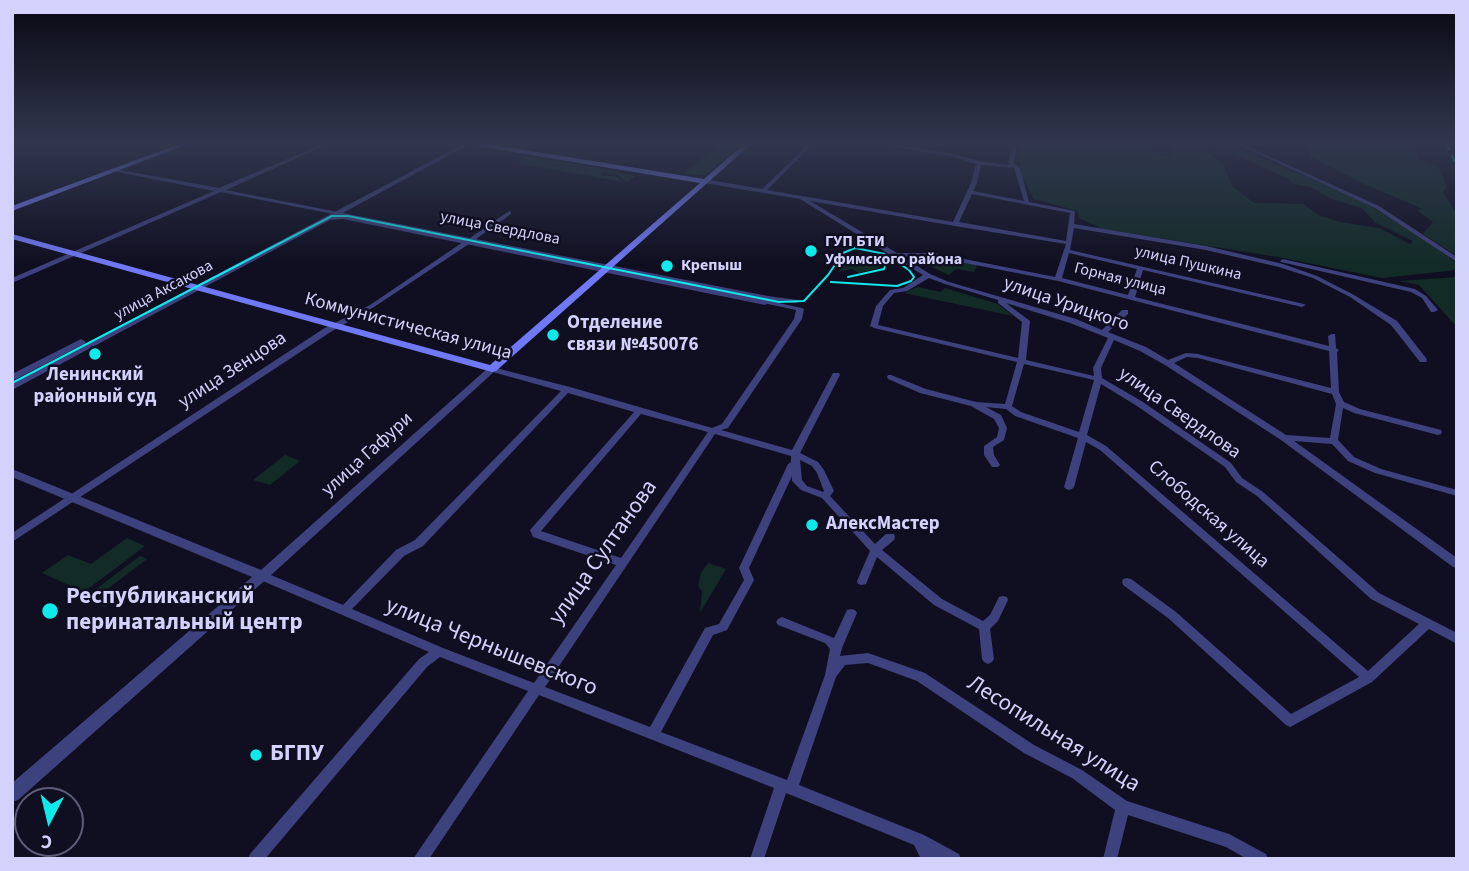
<!DOCTYPE html>
<meta charset="utf-8">
<style>
body{margin:0}
#map{position:relative;width:1469px;height:871px;overflow:hidden;background:#100f21;font-family:"Source Sans 3",sans-serif}
canvas{display:block}
.frame{position:absolute;inset:0;border:14px solid #d3d2fc;pointer-events:none}
.north{position:absolute;left:14px;top:787px;width:70px;height:70px;box-sizing:border-box;background:#100f21;border:2px solid #5e5d79;border-radius:50%;rotate:187deg;font-size:19px;font-weight:700;line-height:28px;text-align:center;color:#d3d2fc}
.north::after{content:'';display:block;margin:auto;width:24px;height:32px;background:#10e9ea;clip-path:polygon(50% 0,100% 100%,50% 72%,0 100%)}
</style>
<div id="map">
<canvas width="1469" height="871"></canvas>
<div class="frame"></div>
<div class="north">С</div>
</div>
<script>
const c = document.querySelector('canvas').getContext('2d');
c.lineJoin = 'round';
function paint(path, color) {
  c.fillStyle = color;
  c.fill(path, 'evenodd');
}
function shape(rows) {
  const path = new Path2D();
  for (const r of rows) {
    path.moveTo(r[0], r[1]);
    for (let i = 2; i < r.length; i += 2) path.lineTo(r[i], r[i + 1]);
  }
  return path;
}
function trace(path, color, width, dash) {
  c.strokeStyle = color;
  c.lineWidth = width;
  c.lineCap = dash ? 'butt' : 'round';
  c.setLineDash(dash || []);
  c.stroke(path);
}
function drawText(font, color, halo, rows, align = 'center') {
  c.font = font + ' "Source Sans 3",sans-serif';
  c.lineWidth = 5;
  c.setLineDash([]);
  c.textBaseline = 'middle';
  c.strokeStyle = halo;
  c.fillStyle = color;
  for (const [text, x, y, turn = 0] of rows) {
    c.save();
    c.translate(x, y);
    c.rotate((+turn || 0) * Math.PI / 180);
    c.textAlign = isNaN(turn) ? turn : align;
    if (halo) c.strokeText(text, 0, 0);
    c.fillText(text, 0, 0);
    c.restore();
  }
}
const green = shape([
 [720,144,742,144,705,175,683,174],
 [1019,144,1137,144,1162,156,1172,155,1173,148,1201,148,1224,165,1232,186,1254,203,1304,204,1318,215,1340,222,1379,228,1410,244,1413,241,1376,223,1362,208,1332,199,1311,187,1293,184,1289,179,1212,144,1227,144,1356,197,1426,240,1457,263,1457,270,1382,278,1284,258,1103,229,1079,218,1078,211,1034,199,1021,175],
 [1308,144,1414,144,1419,160,1438,167,1447,187,1443,192,1457,215,1457,256,1423,234,1433,222,1417,210,1423,209,1369,186,1311,157],
 [525,156,593,167,636,176,627,183,617,174,603,172,601,175,614,176,624,182,514,163,521,162,519,160],
 [859,253,877,257,884,263,879,268,859,273,852,269,838,272,853,255],
 [915,256,942,258,977,265,974,272,956,269,949,275,914,259],
 [1457,277,1457,327,1419,285,1400,281],
 [918,287,940,292,945,288,998,304,1013,316,904,293],
 [285,455,300,461,270,485,253,480],
 [127,538,145,546,84,592,42,573,68,555,91,564],
 [140,556,147,559,106,590,118,597,105,607,84,598],
 [708,563,726,569,700,613,702,591,698,586,701,573]
]);
const minor = shape([
 [323,144,328,144,226,190,470,238,509,211,511,212,511,214,476,239,768,296,798,300,798,302,796,303,769,301,802,308,804,309,802,319,728,428,721,430,792,450,832,375,833,373,839,373,840,375,800,453,818,462,824,470,834,491,830,496,875,544,886,534,894,534,895,537,894,540,882,550,942,599,983,621,990,615,999,597,1003,596,1007,597,1008,600,998,621,990,629,994,659,992,662,988,664,984,662,982,659,979,629,934,605,877,557,866,584,862,585,858,584,857,581,870,551,822,498,801,490,792,481,792,476,749,568,754,580,727,630,713,635,661,732,787,780,825,675,830,649,825,643,778,625,776,622,778,619,782,617,834,638,847,610,851,609,855,610,857,613,842,648,840,656,868,653,925,673,1034,745,1082,770,1127,801,1229,834,1266,854,1268,859,1247,859,1226,847,1128,815,1117,859,1103,859,1115,810,1072,778,1024,753,917,681,868,663,845,665,836,677,799,785,924,835,959,854,961,859,939,859,935,857,936,859,921,859,914,845,786,793,764,859,750,859,774,788,539,695,429,859,413,859,528,691,440,657,427,667,265,859,248,859,250,854,419,659,429,652,258,579,257,576,258,573,262,572,266,573,343,605,396,550,415,540,561,391,489,371,488,369,489,367,492,367,570,387,712,428,722,424,794,319,796,310,763,303,762,302,764,299,472,242,374,307,329,333,12,542,12,533,323,329,370,305,466,240,221,192,12,283,12,278,214,191,117,172,114,170,115,169,219,188,323,144],
 [568,393,634,412,530,530,533,537,616,565,534,683,443,648,352,609,404,556,423,546,568,393],
 [641,414,708,432,621,558,541,531,641,414],
 [715,434,791,456,791,462,788,464,739,568,744,580,719,624,705,628,650,727,545,687,715,434],
 [800,460,812,466,817,473,824,491,823,492,807,486,802,480,800,460],
 [809,144,813,144,767,190,953,222,971,183,976,164,950,156,882,145,880,144,889,144,950,153,979,161,1010,165,1008,163,1013,144,1017,144,1014,163,1020,168,1029,202,1075,211,1074,224,1206,246,1283,264,1317,276,1354,295,1397,321,1426,358,1427,360,1426,362,1420,362,1391,325,1350,297,1313,278,1279,267,1206,250,1074,228,1070,250,1304,304,1306,305,1302,307,1143,270,1135,297,1329,346,1328,336,1332,334,1335,334,1336,348,1339,350,1337,352,1339,392,1344,402,1360,409,1441,430,1442,432,1441,434,1438,435,1354,413,1343,408,1338,440,1354,457,1381,469,1457,490,1457,496,1375,473,1348,461,1332,444,1294,441,1457,558,1457,568,1453,567,1281,440,1165,365,1140,351,1114,340,1101,368,1102,378,1143,402,1231,463,1242,478,1263,492,1379,593,1457,633,1457,644,1429,629,1372,682,1294,725,1290,727,1286,725,1168,618,1123,585,1122,582,1123,579,1127,578,1131,579,1176,612,1291,714,1359,677,1100,450,1086,442,1074,487,1072,489,1069,490,1066,489,1064,487,1078,438,1015,416,1006,409,986,407,1001,415,1007,428,1004,440,993,447,994,455,1000,465,998,467,992,467,984,455,984,446,997,437,999,428,994,419,971,406,920,393,888,379,887,377,888,375,891,375,926,389,976,402,1005,404,1017,362,874,328,870,326,876,306,890,290,903,288,923,275,800,199,704,183,701,181,704,179,762,189,809,144],
 [981,165,1014,168,1024,201,973,191,977,183,981,165],
 [972,194,1070,213,1066,241,959,222,972,194],
 [810,201,955,226,1066,244,1055,277,934,253,897,253,810,201],
 [1069,253,1137,269,1128,295,1062,278,1069,253],
 [903,257,934,257,1058,281,1329,351,1331,388,1198,354,1186,353,1168,360,1146,347,1108,332,1128,314,1128,310,1122,310,1102,330,1076,319,949,282,930,274,903,257],
 [929,278,945,284,998,300,998,303,1022,322,1018,358,878,325,883,306,894,293,907,291,929,278],
 [1006,303,1070,323,1108,338,1093,368,1094,376,1026,360,1030,321,1006,303],
 [1187,357,1198,358,1332,394,1336,404,1330,438,1286,435,1174,363,1187,357],
 [1024,364,1094,380,1079,432,1021,412,1012,406,1024,364],
 [1101,384,1137,406,1225,467,1236,482,1257,496,1371,599,1419,624,1368,671,1106,446,1087,435,1101,384],
 [1237,144,1242,144,1379,206,1457,257,1457,262,1375,208,1237,144],
 [1283,259,1415,289,1426,296,1438,310,1434,312,1431,312,1422,298,1411,292,1281,262,1280,261,1283,259]
]);
const tertiary = shape([
 [463,144,470,144,339,215,765,299,769,302,765,305,343,219,330,220,12,390,12,383,463,144],
 [81,339,86,342,84,344,12,381,12,374,81,339],
 [492,366,497,369,495,371,280,567,18,800,12,802,12,783,252,577,12,477,12,469,261,570,489,367,492,366]
]);
const secondary = shape([
 [179,144,188,144,12,211,12,206,179,144],
 [474,144,488,144,704,179,744,144,751,144,496,371,492,372,12,239,12,234,490,365,700,183,477,146,474,144]
]);
const tram = shape([
 [848,277,884,269,887,260,876,255],
 [12,383,332,216,348,216,779,302,804,301,828,275,843,253,855,248,885,254,909,270,914,277,911,281,897,286,831,282]
]);
const rail = shape([
 [1447,144,1457,167]
]);
const markers = [
 [811,251,7,"#10e9ea"],
 [667,266,7,"#10e9ea"],
 [553,335,7,"#10e9ea"],
 [95,354,7,"#10e9ea"],
 [812,525,7,"#10e9ea"],
 [50,611,9,"#10e9ea"],
 [256,755,7,"#10e9ea"]
];
const farStreetnames = [
 ["улица Свердлова",500,229,11],
 ["улица Пушкина",1188,264,13],
 ["Горная улица",1120,280,14],
 ["улица Аксакова",164,291,-28]
];
const farPoinames = [
 ["ГУП БТИ",825,242],
 ["Уфимского района",825,260],
 ["Крепыш",681,266]
];
const streetNames = [
 ["улица Урицкого",1066,305,19],
 ["Коммунистическая улица",408,327,15],
 ["улица Зенцова",233,371,-33],
 ["улица Свердлова",1179,414,35],
 ["улица Гафури",368,455,-42],
 ["Слободская улица",1208,515,41]
];
const poiNames = [
 ["Отделение",567,324],
 ["связи №450076",567,346],
 ["Ленинский",95,376,"center"],
 ["районный суд",95,398,"center"],
 ["АлексМастер",826,525]
];
const nearStreetnames = [
 ["улица Султанова",604,553,-55],
 ["улица Чернышевского",491,648,22],
 ["Лесопильная улица",1053,735,32]
];
const nearPoinames = [
 ["Республиканский",66,598],
 ["перинатальный центр",66,624],
 ["БГПУ",270,755]
];
paint(green, '#122b27');
paint(minor, '#3d417d');
paint(tertiary, '#3d417d');
paint(secondary, '#7079f5');
trace(tram, '#10e9ea', 2);
trace(rail, '#10e9ea', 2, [7, 5]);
const sky = c.createLinearGradient(0, 0, 0, 266);
sky.addColorStop(0, '#090812');
sky.addColorStop(0.54, '#31374e');
sky.addColorStop(1, '#31374e00');
c.fillStyle = sky;
c.fillRect(0, 0, 1469, 266);
for (const [x, y, r, color] of markers) {
  const dot = new Path2D();
  dot.arc(x, y, r, 0, 2 * Math.PI);
  c.fillStyle = color;
  c.fill(dot);
  trace(dot, '#100f21', 2.5);
}
drawText('16px', '#d3d2fc', '#100f21', farStreetnames);
drawText('bold 16px', '#d3d2fc', '#100f21', farPoinames, 'left');
drawText('19px', '#d3d2fc', '#100f21', streetNames);
drawText('bold 19px', '#d3d2fc', '#100f21', poiNames, 'left');
drawText('23px', '#d3d2fc', '#100f21', nearStreetnames);
drawText('bold 23px', '#d3d2fc', '#100f21', nearPoinames, 'left');
</script>
